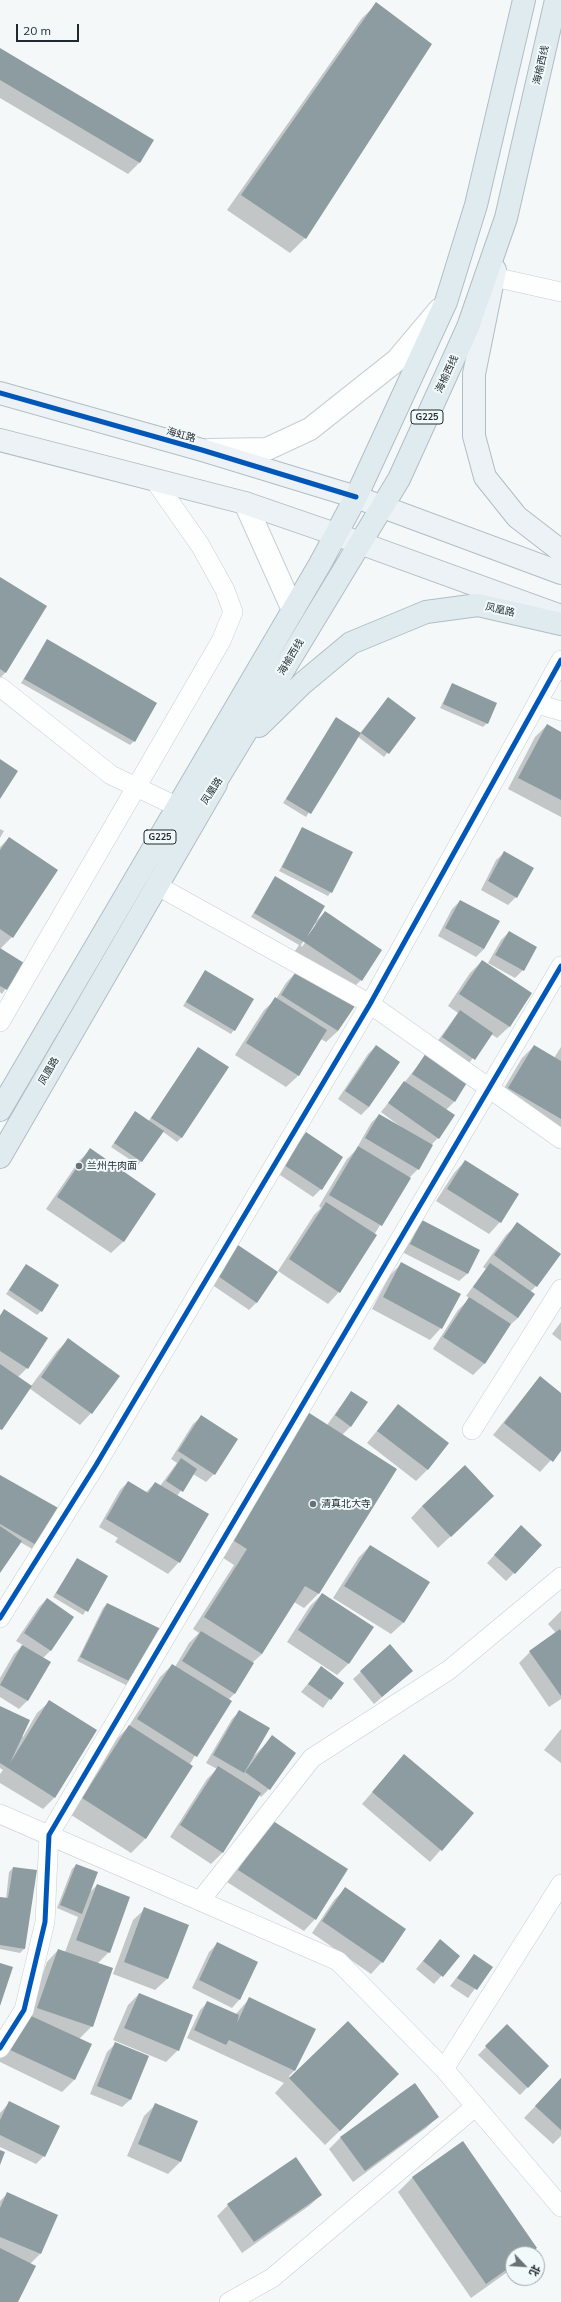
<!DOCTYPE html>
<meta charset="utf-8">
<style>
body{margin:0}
#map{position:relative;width:561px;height:2302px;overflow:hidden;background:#f4f8f9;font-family:Mulish,"Noto Sans SC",sans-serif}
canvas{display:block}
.north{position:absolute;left:505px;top:2246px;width:40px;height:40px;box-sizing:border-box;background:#f2f9fb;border:1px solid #9da6a9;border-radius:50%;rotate:115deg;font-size:11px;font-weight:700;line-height:16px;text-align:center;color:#1d2a2f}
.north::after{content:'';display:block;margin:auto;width:14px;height:18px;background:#687276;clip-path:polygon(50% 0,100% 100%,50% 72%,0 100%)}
.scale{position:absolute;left:16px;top:24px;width:63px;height:18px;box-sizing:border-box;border:2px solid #1d2a2f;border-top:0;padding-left:5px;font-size:12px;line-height:14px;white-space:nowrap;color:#1d2a2f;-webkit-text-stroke:3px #f2f9fb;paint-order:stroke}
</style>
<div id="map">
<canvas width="561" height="2302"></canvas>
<div class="north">北</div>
<div class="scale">20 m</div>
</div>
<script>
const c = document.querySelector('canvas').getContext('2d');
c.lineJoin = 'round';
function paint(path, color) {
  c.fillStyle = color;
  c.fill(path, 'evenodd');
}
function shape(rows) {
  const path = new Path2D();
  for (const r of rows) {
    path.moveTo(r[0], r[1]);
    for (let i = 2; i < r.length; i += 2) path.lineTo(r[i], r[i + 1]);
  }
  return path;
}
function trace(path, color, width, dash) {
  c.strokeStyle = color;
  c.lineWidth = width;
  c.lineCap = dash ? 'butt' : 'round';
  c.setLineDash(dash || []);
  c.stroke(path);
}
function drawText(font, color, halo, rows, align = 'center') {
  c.font = font + ' Mulish,"Noto Sans SC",sans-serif';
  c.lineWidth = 4;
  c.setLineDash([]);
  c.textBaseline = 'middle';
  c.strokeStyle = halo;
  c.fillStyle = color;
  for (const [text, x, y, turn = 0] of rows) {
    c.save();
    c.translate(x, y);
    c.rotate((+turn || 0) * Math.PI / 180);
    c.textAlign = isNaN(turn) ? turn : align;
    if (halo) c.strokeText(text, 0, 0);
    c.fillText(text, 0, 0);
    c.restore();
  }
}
const shadow = shape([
 [377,4,431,44,305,238,290,253,227,210,362,18],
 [0,49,153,140,139,163,128,174,0,98],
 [0,579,5,673,0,678],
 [47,641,134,741,130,745,21,683],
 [452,684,487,723,483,727,440,708],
 [385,702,415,719,384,757,357,736,306,817,283,803,336,719,360,733],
 [547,725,561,733,561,817,508,789,535,737],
 [302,828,331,892,328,896,279,871],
 [0,829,4,831,0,838],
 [9,838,12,937,0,949,23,963,2,994,0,992,0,847],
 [504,853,516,897,508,905,481,890,496,860],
 [275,877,316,921,325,912,381,950,361,980,349,992,293,954,299,945,251,917],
 [315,924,317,924,302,947,301,945],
 [460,901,498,921,484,949,476,957,438,936,452,909],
 [509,932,523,970,515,978,488,963,501,940],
 [482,961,531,993,509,1027,497,1038,491,1034,466,1067,434,1046,458,1013,448,1006,470,973],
 [205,971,234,1030,231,1034,183,1006],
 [297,971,338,1031,326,1042,321,1039,298,1076,286,1087,235,1055,264,1010,276,999,286,983],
 [376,1046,369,1107,361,1115,338,1099,368,1054],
 [534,1046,554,1058,561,1047,561,1127,555,1134,497,1100,522,1058],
 [198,1048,228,1067,181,1138,177,1142,162,1131,138,1165,111,1147,135,1113,148,1122],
 [427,1054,467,1081,454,1102,446,1110,438,1138,431,1145,418,1169,409,1178,339,1292,328,1304,278,1271,314,1215,321,1208,319,1206,347,1159,359,1147,358,1146,371,1123,379,1115,405,1130,381,1112],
 [306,1133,321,1189,313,1197,277,1173,298,1141],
 [90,1150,155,1194,123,1242,111,1253,46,1209,79,1161],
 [465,1161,500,1222,489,1234,436,1201,454,1173],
 [423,1221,479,1251,467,1274,459,1281,402,1252,415,1229],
 [518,1224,536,1286,530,1292,518,1318,510,1325,485,1363,473,1375,433,1349,458,1310,470,1298,466,1296,486,1269,483,1267,506,1235],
 [228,1252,257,1302,249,1310,208,1282],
 [401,1264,441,1328,430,1340,372,1309,390,1275],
 [26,1265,41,1311,37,1315,6,1294],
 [4,1311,47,1338,27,1368,18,1377,31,1386,57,1351,68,1340,91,1413,80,1425,29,1388,0,1430,0,1315],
 [561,1322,561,1341,552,1334],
 [540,1377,561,1394,561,1449,540,1472,493,1435],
 [351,1392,351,1426,342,1435,396,1469,318,1594,304,1608,294,1602,262,1654,252,1663,235,1693,228,1700,146,1838,131,1853,68,1813,115,1741,129,1726,160,1677,172,1665,175,1667,189,1643,199,1633,193,1629,234,1565,217,1554,327,1425],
 [398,1405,428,1469,416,1481,367,1443],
 [201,1417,214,1474,206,1482,193,1474,177,1496,179,1562,168,1574,115,1542,118,1538,99,1527,120,1490,128,1482,145,1493,155,1483,160,1486,177,1463,171,1459,193,1424],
 [0,1476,37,1546,34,1550,20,1542,0,1571],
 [422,1506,481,1508,438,1548,411,1518],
 [513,1535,514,1573,506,1581,487,1563],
 [370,1546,428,1582,403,1623,391,1634,333,1598,359,1557],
 [77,1559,107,1577,83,1615,53,1597],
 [322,1594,372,1627,348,1664,337,1675,287,1642,310,1606],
 [47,1599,51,1650,43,1658,50,1662,27,1701,19,1709,0,1697,0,1678,14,1654,23,1645,16,1641,39,1607],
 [107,1604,160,1630,130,1687,77,1661,103,1608],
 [561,1611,561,1699,549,1707,519,1663,530,1652,556,1633,548,1624],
 [390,1645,412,1671,374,1704,353,1679],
 [321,1668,342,1683,323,1708,301,1692],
 [49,1702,95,1730,54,1798,43,1809,0,1783,0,1774,3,1770,0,1768,0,1707,23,1737,37,1713],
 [240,1711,252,1758,272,1737,295,1753,269,1789,261,1797,259,1795,223,1852,211,1864,170,1837,207,1779,217,1769,206,1763,232,1719],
 [561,1729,561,1763,544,1750],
 [404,1755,473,1813,430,1862,362,1804],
 [259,1832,315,1919,304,1931,227,1882],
 [76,1865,89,1893,97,1885,109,1952,97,1964,92,2026,79,2039,91,2044,74,2080,62,2092,0,2062,0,2059,15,2026,28,2015,47,1962,58,1950,65,1952,78,1917,57,1908,72,1869],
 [13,1868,36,1871,24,1949,20,1953,0,1949,0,1898,6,1899,9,1872],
 [345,1889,382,1962,371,1974,312,1933,334,1900],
 [145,1909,167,1979,155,1990,113,1974,133,1920],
 [217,1944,239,2000,232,2008,192,1988,209,1952],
 [433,1949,459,1956,434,1984,416,1969],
 [474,1955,491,1967,468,1998,450,1986],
 [139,1994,178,2050,166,2062,113,2040,128,2005],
 [250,1998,314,2029,294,2071,289,2076,290,2078,383,2089,325,2145,275,2093,284,2083,187,2038,200,2010,208,2002,235,2015],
 [507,2026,548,2066,520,2095,478,2055],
 [115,2044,130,2100,122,2107,90,2094,107,2052],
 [561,2079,561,2136,553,2144,524,2118],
 [414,2084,438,2117,426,2128,353,2182,329,2149,340,2138],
 [10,2102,59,2127,44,2156,36,2164,0,2147,0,2113],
 [156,2104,197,2122,180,2162,168,2174,127,2156,144,2116],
 [413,2177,536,2248,530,2254,513,2254,513,2268,471,2298,398,2192],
 [7,2194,57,2215,40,2254,30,2264,17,2302,0,2302,0,2201],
 [321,2195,309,2206,242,2253,217,2216,228,2205]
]);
const building = shape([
 [376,2,432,44,306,239,241,195],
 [0,48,154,140,140,163,0,80],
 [0,577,47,606,6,673,0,669],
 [47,639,157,703,135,742,24,679],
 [452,683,497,703,488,724,443,704],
 [388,697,416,718,389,754,361,733],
 [336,717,361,733,311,814,286,799],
 [547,724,561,732,561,800,518,778],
 [0,759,18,771,0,799],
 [302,827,353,852,332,893,282,867],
 [9,837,58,870,13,938,0,929,0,850],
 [504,851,534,868,517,898,488,881],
 [275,876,325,906,307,937,325,911,382,950,362,981,304,942,254,913],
 [460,900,500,921,484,949,445,928],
 [509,931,537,947,524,971,495,955],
 [0,948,24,963,7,990,0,986],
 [482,960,532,993,510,1027,459,994],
 [205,970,254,999,235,1031,186,1002],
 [297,970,355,1006,338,1031,281,995],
 [275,997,327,1030,299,1076,246,1043],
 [460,1010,493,1033,475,1060,442,1037],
 [376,1045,400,1062,369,1107,345,1091],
 [534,1045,561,1061,561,1119,508,1088],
 [198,1047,229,1067,182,1138,151,1118],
 [426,1053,468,1081,455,1102,412,1074],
 [404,1081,455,1115,439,1139,388,1103],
 [135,1111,164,1131,142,1162,114,1143],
 [379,1114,433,1145,419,1170,365,1138],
 [306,1132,343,1157,322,1190,284,1165],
 [358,1146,411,1178,382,1226,329,1195],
 [90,1148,156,1194,124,1242,57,1197],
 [465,1160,519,1194,501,1223,447,1189],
 [326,1202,377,1235,340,1293,289,1259],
 [422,1220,480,1250,468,1274,410,1244],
 [517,1222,561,1254,537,1287,494,1255],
 [235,1243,278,1272,257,1303,215,1274],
 [401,1262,461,1294,442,1329,383,1297],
 [490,1263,535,1294,518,1318,473,1287],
 [26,1264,59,1285,42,1312,9,1290],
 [469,1297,511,1324,485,1364,443,1337],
 [4,1309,48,1338,28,1369,0,1351,0,1316],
 [68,1338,120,1376,92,1414,41,1377],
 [0,1364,32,1386,2,1430,0,1429],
 [540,1376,561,1393,561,1451,553,1462,504,1423],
 [351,1391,368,1402,351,1427,335,1415],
 [398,1404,449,1443,428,1470,377,1431],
 [303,1409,397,1469,319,1594,305,1586,262,1654,204,1617,247,1549,231,1539],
 [201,1415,238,1439,215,1475,178,1451],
 [181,1458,197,1469,183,1492,166,1481],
 [465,1465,494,1496,451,1537,422,1506],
 [0,1475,60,1509,38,1546,0,1524],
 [128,1481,148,1493,155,1482,209,1514,180,1563,106,1519],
 [521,1525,542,1545,515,1574,494,1555],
 [0,1526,22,1541,0,1573],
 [370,1545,430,1582,404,1623,344,1586],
 [77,1558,108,1576,88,1612,56,1593],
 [322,1593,374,1627,349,1664,298,1630],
 [47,1598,74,1617,51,1651,24,1633],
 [107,1603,161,1629,135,1684,80,1657],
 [560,1629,561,1631,561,1696,529,1651],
 [201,1631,254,1663,235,1694,182,1661],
 [390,1644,413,1671,382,1697,360,1671],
 [22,1645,51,1662,28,1701,0,1685],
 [172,1664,232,1701,197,1757,137,1719],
 [321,1666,344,1683,331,1700,308,1684],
 [49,1700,97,1730,55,1798,0,1763,0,1706,30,1720,10,1763],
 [239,1710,270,1728,244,1773,213,1755],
 [129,1725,193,1766,146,1839,82,1798],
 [272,1735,296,1753,270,1790,245,1772],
 [404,1754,474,1813,442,1851,372,1792],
 [218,1766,261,1793,223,1853,180,1825],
 [270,1819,348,1869,316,1920,238,1870],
 [76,1864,98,1872,82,1914,60,1905],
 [13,1867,37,1870,25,1949,0,1945,0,1897,8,1898],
 [97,1884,130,1897,110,1953,76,1940],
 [345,1887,406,1929,383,1963,322,1921],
 [144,1907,189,1925,168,1979,124,1962],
 [440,1939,460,1956,443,1977,423,1961],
 [217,1942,258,1962,240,2000,199,1980],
 [58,1949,113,1968,93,2027,37,2008],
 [474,1954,493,1967,477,1990,457,1978],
 [0,1963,13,1967,0,2006],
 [139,1993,193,2015,179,2051,124,2028],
 [249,1997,316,2029,295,2071,229,2040,226,2045,194,2030,207,2001,239,2015,237,2023],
 [27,2014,92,2044,75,2080,10,2050],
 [348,2021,399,2074,340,2131,289,2078],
 [507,2024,549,2066,528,2088,485,2046],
 [115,2042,149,2056,131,2100,97,2086],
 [561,2078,561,2130,535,2106],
 [415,2083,439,2117,365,2171,340,2137],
 [9,2101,60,2126,45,2157,0,2135,0,2120],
 [155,2103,198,2121,181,2162,138,2144],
 [463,2141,537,2248,529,2254,513,2254,513,2265,486,2284,412,2177],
 [0,2150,5,2152,0,2165],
 [296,2157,322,2195,254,2242,227,2204],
 [7,2192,58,2215,41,2254,0,2237,0,2208],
 [0,2248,36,2266,18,2302,0,2302]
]);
const street = shape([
 [494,277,561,292],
 [0,687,111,775,178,807],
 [537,704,561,711],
 [156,885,370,1004,561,1139],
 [0,1022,221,641,233,612,225,590,200,545,155,481],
 [472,1430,561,1289],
 [0,1618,96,1465,370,1004,561,660],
 [0,1814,338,1961,444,2069,561,2207],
 [200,1901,312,1758,449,1670,561,1577],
 [0,2048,24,2010,45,1922,49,1835,561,966],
 [444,2069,561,1884],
 [229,2302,272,2278,476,2106]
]);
const secondary = shape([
 [209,450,267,449,310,429,397,360,439,310],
 [245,503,293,610]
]);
const primary = shape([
 [495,270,474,374,474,436,485,477,517,517,561,551],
 [0,393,202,450,356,497,561,573],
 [0,440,245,503,335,534,561,616]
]);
const highway = shape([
 [259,726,303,683,351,643,426,612,478,605,561,624],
 [207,796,399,479,468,327,506,218,556,0],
 [0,1110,320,564,356,497,446,302,476,205,524,0],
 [0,1157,216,784]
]);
const cycleway = shape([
 [0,393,202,450,356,497],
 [0,1618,96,1465,370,1004,561,660],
 [0,2048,24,2010,45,1922,49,1835,561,966]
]);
const markers = [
 [79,1166,4,"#687276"],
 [313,1504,4,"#687276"]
];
const shields = [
 [427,417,32],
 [160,837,32]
];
const shieldNames = [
 ["G225",427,417],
 ["G225",160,837]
];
const streetNames = [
 ["海榆西线",541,65,-77],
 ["海榆西线",447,374,-65],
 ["海虹路",181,435,16],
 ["凤凰路",500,610,13],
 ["海榆西线",291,657,-59],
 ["凤凰路",212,791,-57],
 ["凤凰路",49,1071,-60]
];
const poiNames = [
 ["兰州牛肉面",87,1166],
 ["清真北大寺",321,1504]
];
paint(shadow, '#0003');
paint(building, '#8d9ca0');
trace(street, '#c7cfd2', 20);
trace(secondary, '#c7cfd2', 24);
trace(primary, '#b0bec4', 24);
trace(highway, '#b0bec4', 24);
trace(street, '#fdfefe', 19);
trace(secondary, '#fdfefe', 22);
trace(primary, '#ecf2f5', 22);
trace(highway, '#e0ebef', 22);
trace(cycleway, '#0057b8', 5);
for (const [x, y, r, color] of markers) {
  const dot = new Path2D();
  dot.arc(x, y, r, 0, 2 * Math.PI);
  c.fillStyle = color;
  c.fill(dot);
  trace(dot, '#f2f9fb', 1.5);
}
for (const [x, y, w] of shields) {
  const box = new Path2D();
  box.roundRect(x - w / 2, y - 7, w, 14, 3);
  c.fillStyle = '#f2f9fb';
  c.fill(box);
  trace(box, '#1d2a2f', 1);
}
drawText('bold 9px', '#1d2a2f', null, shieldNames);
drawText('10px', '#1d2a2f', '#f2f9fb', streetNames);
drawText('10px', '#1d2a2f', '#f2f9fb', poiNames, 'left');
</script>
